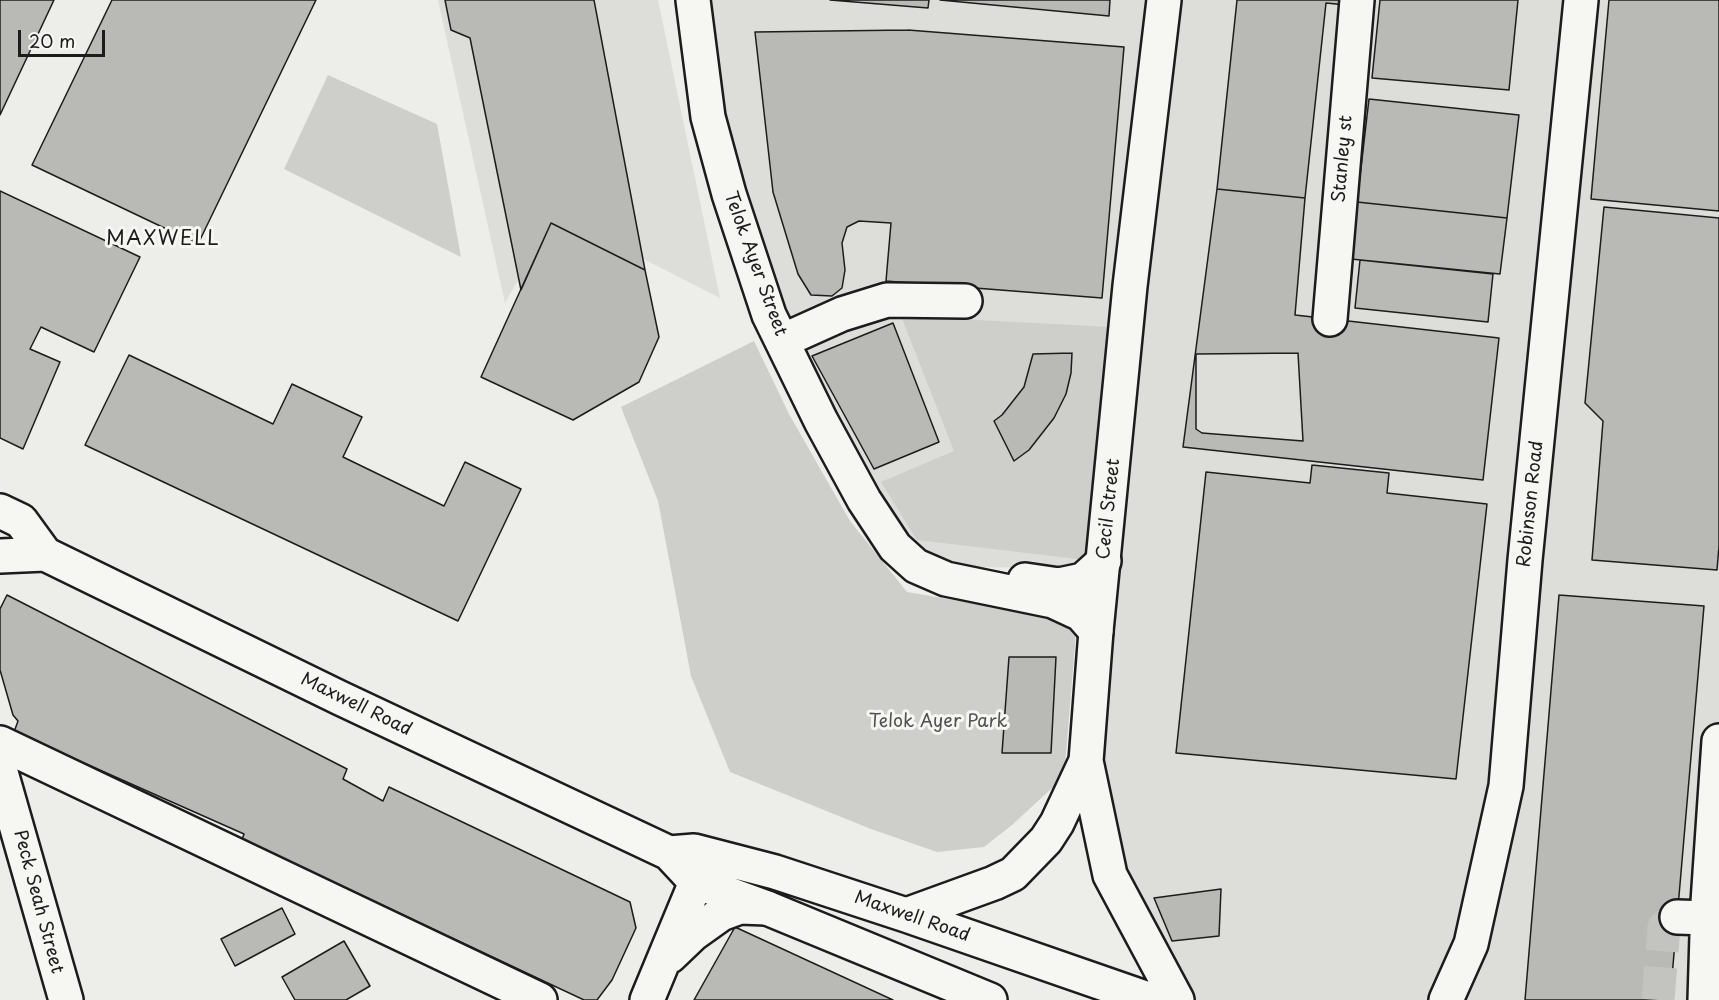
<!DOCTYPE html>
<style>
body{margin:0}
#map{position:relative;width:1719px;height:1000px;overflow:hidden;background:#edede9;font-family:"Playpen Sans",sans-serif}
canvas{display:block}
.scale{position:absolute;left:18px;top:30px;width:87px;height:27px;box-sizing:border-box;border:3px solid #1c1c1c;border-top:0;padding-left:8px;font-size:18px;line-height:21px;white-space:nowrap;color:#1c1c1c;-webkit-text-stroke:4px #f6f6f2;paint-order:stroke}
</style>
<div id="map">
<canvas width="1719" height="1000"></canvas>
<div class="scale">20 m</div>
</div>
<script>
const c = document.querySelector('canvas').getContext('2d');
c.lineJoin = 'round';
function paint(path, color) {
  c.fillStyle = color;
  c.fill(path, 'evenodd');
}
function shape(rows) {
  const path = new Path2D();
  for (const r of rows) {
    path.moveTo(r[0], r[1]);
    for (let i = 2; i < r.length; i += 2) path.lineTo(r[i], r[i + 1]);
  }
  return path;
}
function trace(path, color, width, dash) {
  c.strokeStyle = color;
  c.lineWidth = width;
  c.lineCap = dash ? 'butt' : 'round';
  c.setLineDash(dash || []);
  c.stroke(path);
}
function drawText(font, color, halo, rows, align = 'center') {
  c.font = font + ' "Playpen Sans",sans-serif';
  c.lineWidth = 6;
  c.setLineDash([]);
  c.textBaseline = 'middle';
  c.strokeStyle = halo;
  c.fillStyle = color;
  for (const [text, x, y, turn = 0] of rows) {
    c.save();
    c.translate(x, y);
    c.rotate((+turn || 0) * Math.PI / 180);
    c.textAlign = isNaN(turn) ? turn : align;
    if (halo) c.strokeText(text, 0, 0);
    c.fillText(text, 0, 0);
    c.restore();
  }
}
const built = shape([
 [438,0,658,0,720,298,555,214,505,303],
 [693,0,1719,0,1719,1000,1177,1000,1157,962,1086,761,1095,569,916,566,782,341]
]);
const green = shape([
 [328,75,437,124,461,257,284,169],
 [901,316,1111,327,1086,560,917,540,881,482,954,451],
 [754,341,789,414,850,521,907,592,1077,621,1064,777,1012,825,984,847,937,852,871,829,730,772,691,676,658,501,621,407]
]);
const building = shape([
 [0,0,54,0,0,115,0,0],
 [112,0,316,0,198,244,32,165,112,0],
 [445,0,594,0,645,270,551,223,521,290,470,38,451,30,445,0],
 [830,0,929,0,928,8,830,0],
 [940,0,1110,0,1109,16,940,0],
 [1237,0,1347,0,1346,5,1326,3,1305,198,1217,189,1237,0],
 [1380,0,1518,0,1509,90,1372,78,1380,0],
 [1609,0,1719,0,1719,211,1591,199,1609,0],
 [908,30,1124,47,1102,298,886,281,891,223,859,221,847,227,842,243,845,270,842,288,832,296,811,295,798,274,773,192,755,32,908,30],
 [1369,99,1519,115,1507,218,1357,202,1369,99],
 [1217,189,1305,198,1295,315,1499,338,1483,480,1183,447,1217,189],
 [0,191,140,257,94,352,41,327,30,349,60,362,23,449,0,438,0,191],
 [1357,202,1507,218,1500,274,1351,259,1357,202],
 [1604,207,1719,218,1719,546,1717,570,1592,560,1603,421,1585,403,1604,207],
 [551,223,645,270,659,337,639,382,573,420,481,377,551,223],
 [1360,260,1493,274,1488,322,1355,308,1360,260],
 [893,323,939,442,874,469,812,356,893,323],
 [1072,353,1071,373,1066,394,1054,418,1029,450,1014,461,994,421,1002,415,1024,387,1033,354,1072,353],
 [1298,353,1303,441,1202,433,1196,429,1196,354,1298,353],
 [129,355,273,424,292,384,362,417,343,457,444,506,465,462,521,489,458,621,85,445,129,355],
 [1312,465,1389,473,1387,493,1487,504,1456,779,1176,753,1206,472,1310,483,1312,465],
 [7,595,347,769,343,779,383,801,389,787,630,902,636,928,612,980,597,1000,584,1000,311,872,305,885,238,851,244,834,14,732,18,721,13,715,0,670,0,609,7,595],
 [1559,595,1704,606,1670,1000,1525,1000,1559,595],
 [1009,657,1056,657,1051,753,1002,753,1009,657],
 [1221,889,1219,936,1172,941,1154,898,1221,889],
 [282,908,295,934,235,966,221,939,282,908],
 [735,927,893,1000,694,1000,735,927],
 [344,941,370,986,346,1000,295,1000,282,977,344,941]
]);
const minorTunnel = shape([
 [1658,1000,1664,927,1677,917]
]);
const minor = shape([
 [693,0,708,117,729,194,769,315,821,421,864,500,895,547,916,566,946,579,1053,601,1081,614,1096,631],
 [1330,319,1357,0],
 [782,341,842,314,887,300,965,301],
 [1025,580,1059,585,1083,580,1104,561],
 [0,743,540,1000],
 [0,769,66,1000],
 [1677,917,1708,918],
 [670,956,693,934,721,914,740,907,767,908],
 [647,1000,696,882,694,852],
 [1705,1000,1708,902,1719,741]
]);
const major = shape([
 [1164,0,1130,286,1096,631,1086,761,1110,875,1177,1000],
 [0,511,21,521,45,554,340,698,669,853,696,882,767,908,990,1000],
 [0,556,45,554],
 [669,853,694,851,775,872,906,915,1151,1000],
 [906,915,994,883,1013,874,1046,840,1057,823,1086,761]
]);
const highway = shape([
 [1446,1000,1471,944,1506,786,1525,560,1581,0]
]);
const streetNames = [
 ["Stanley st",1343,159,-85],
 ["Telok Ayer Street",755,264,70],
 ["Robinson Road",1531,504,-84],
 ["Cecil Street",1109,509,-84],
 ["Maxwell Road",356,705,26],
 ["Peck Seah Street",38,902,75],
 ["Maxwell Road",912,917,19]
];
const parkNames = [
 ["Telok Ayer Park",938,722]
];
const neighbourhoodNames = [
 ["MAXWELL",163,239]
];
paint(built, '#ddddda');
paint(green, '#cececb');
paint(building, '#b9b9b6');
trace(building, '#1c1c1c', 1.5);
trace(minorTunnel, '#c3c3c0', 33, [33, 16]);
trace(minor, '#1c1c1c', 38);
trace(major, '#1c1c1c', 38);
trace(highway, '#1c1c1c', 38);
trace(minor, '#f6f6f2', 33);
trace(major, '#f6f6f2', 33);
trace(highway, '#f6f6f2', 33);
drawText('18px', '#1c1c1c', '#f6f6f2', streetNames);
drawText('18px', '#515151', '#f6f6f2', parkNames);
c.letterSpacing = '1.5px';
drawText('20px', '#1c1c1c', '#f6f6f2', neighbourhoodNames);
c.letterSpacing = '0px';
</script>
